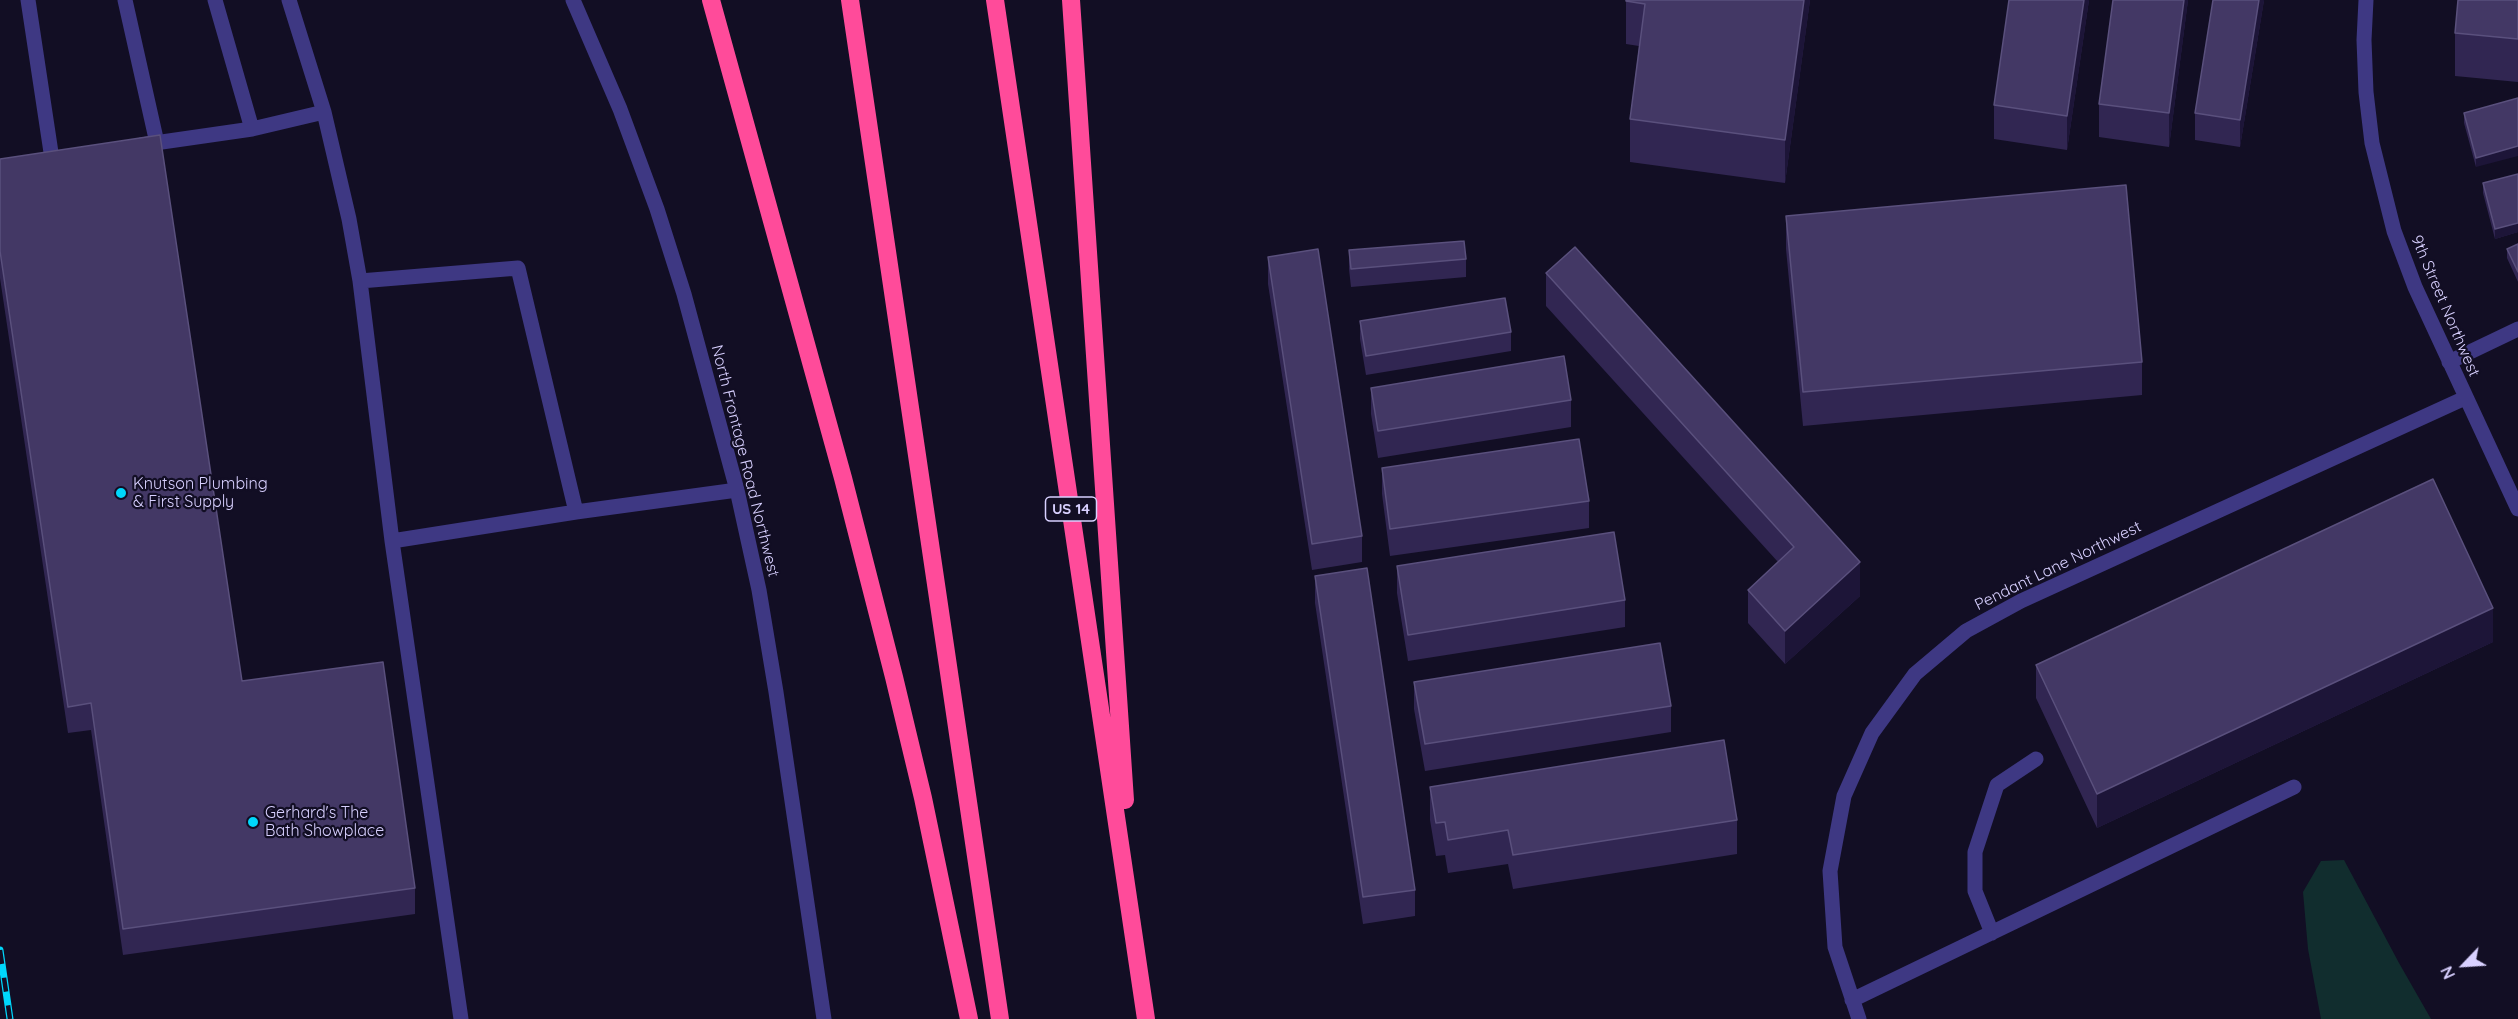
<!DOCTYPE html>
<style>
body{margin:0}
#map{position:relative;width:2518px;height:1019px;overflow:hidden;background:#120e24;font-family:Quicksand,sans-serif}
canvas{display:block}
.north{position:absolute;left:2434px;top:935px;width:60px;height:60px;-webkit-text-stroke:4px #120e24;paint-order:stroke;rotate:245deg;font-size:16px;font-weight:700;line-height:24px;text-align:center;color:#d8d0ff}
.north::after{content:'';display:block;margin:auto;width:21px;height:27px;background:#d8d0ff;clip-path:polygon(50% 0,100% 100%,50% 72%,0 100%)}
</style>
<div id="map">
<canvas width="2518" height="1019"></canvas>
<div class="north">N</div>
</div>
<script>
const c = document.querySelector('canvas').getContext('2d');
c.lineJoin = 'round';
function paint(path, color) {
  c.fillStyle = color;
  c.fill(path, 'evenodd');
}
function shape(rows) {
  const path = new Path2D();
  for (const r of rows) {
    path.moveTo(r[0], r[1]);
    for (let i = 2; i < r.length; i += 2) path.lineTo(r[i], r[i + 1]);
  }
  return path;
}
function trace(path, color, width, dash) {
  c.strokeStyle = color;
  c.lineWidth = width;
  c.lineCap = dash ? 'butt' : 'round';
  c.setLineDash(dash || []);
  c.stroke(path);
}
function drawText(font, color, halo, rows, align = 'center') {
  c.font = font + ' Quicksand,sans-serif';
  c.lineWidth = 4.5;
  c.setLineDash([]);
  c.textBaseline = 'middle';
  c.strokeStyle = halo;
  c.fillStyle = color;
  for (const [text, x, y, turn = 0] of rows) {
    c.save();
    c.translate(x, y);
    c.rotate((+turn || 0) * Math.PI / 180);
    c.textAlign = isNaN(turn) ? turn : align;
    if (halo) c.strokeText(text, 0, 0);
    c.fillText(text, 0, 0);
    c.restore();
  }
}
const green = shape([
 [2344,860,2399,963,2431,1019,2321,1019,2308,949,2303,892,2321,861]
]);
const minor = shape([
 [28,0,52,159,64,157],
 [125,0,157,143],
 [215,0,252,129],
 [289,0,324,112,349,219,360,281],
 [573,0,620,109,657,209,684,294,737,490,759,590,776,692,824,1019],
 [2366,0,2364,40,2366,92,2372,143,2394,231,2415,287,2518,509],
 [141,145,252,129,324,112],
 [2449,362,2518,329],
 [392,541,576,512],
 [1992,933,1975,891,1975,852,1997,785,2036,759],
 [1852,1000,2294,787],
 [461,1019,392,541,360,281,518,268,576,512,737,490],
 [1859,1019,1835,947,1830,871,1844,796,1872,733,1915,674,1966,631,2021,601,2465,398]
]);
const highway = shape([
 [711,0,843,478,894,677,923,798,969,1019],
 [850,0,1000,1019],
 [995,0,1146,1019],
 [1071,0,1125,800]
]);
const rail = shape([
 [0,950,10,1019]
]);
const wall = shape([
 [1626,0,1810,0,1785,183,1630,162,1630,119,1639,46,1626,44],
 [2089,0,2067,150,1994,139,1994,105],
 [2113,0,2188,0,2169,147,2099,137,2099,104],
 [2264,0,2240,147,2195,140,2195,113],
 [2518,0,2518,82,2455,76,2455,33],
 [2518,98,2476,167,2464,123,2464,113],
 [0,159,242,681,415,888,415,914,123,955,91,730,68,733,0,278],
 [2518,174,2518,232,2495,239,2483,193,2483,183],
 [1786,216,2142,362,2142,395,1803,426,1786,249],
 [2518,244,2518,282,2507,258,2507,249],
 [1349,250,1466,259,1466,277,1351,287,1349,269],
 [1268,257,1362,536,1362,562,1312,570,1268,284],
 [1546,273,1860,596,1785,664,1748,623,1748,590,1778,562,1546,306],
 [1360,321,1511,332,1511,351,1366,375,1360,339],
 [1371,388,1571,400,1571,427,1378,458,1371,414],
 [1382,468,1589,501,1589,528,1390,556,1382,494],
 [1397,566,1625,600,1625,627,1408,661,1397,593],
 [1315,576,1415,890,1415,916,1363,924,1315,603],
 [2493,642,2097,828,2036,698,2036,665],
 [1414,682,1671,706,1671,732,1425,771,1414,709],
 [1430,787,1737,820,1737,854,1513,889,1508,864,1448,873,1445,855,1436,856,1430,820]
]);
const shadedWall = shape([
 [1804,0,1810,0,1785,183,1785,140],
 [2084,0,2089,0,2067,150,2067,116],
 [2184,0,2188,0,2169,147,2169,113],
 [2259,0,2264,0,2240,147,2240,120],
 [2518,146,2518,156,2476,167,2476,158],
 [2518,223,2518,232,2495,239,2495,229],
 [1860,562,1860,596,1785,664,1785,631],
 [2493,608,2493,642,2097,828,2097,794]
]);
const building = shape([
 [1626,0,1804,0,1785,140,1630,119,1645,4,1626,1,1626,0],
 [2009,0,2084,0,2067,116,1994,105,2009,0],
 [2113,0,2184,0,2169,113,2099,104,2113,0],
 [2213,0,2259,0,2240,120,2195,113,2213,0],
 [2458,0,2518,0,2518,39,2455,33,2458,0],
 [2518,98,2518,146,2476,158,2464,113,2518,98],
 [160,135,242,681,383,662,415,888,123,929,91,703,68,707,0,251,0,159,160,135],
 [2518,174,2518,223,2495,229,2483,183,2518,174],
 [2126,185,2142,362,1803,392,1786,216,2126,185],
 [1464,241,1466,259,1351,269,1349,250,1464,241],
 [2518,244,2518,272,2507,249,2518,244],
 [1575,247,1860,562,1785,631,1748,590,1794,547,1546,273,1575,247],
 [1318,249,1362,536,1312,544,1268,257,1318,249],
 [1505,298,1511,332,1366,356,1360,321,1505,298],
 [1564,356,1571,400,1378,431,1371,388,1564,356],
 [1579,439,1589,501,1390,529,1382,468,1579,439],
 [2433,479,2493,608,2097,794,2036,665,2433,479],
 [1614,532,1625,600,1408,635,1397,566,1614,532],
 [1367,568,1415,890,1363,897,1315,576,1367,568],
 [1660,643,1671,706,1425,744,1414,682,1660,643],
 [1724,740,1737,820,1513,855,1508,830,1448,840,1445,822,1436,823,1430,787,1724,740]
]);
const markers = [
 [121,493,6,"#00d7fb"],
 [253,822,6,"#00d7fb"]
];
const shields = [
 [1071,509,51]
];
const shieldNames = [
 ["US 14",1071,509]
];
const streetNames = [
 ["9th Street Northwest",2445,306,67],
 ["North Frontage Road Northwest",745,461,76],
 ["Pendant Lane Northwest",2058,566,-26]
];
const poiNames = [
 ["Knutson Plumbing",133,484],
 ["& First Supply",133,502],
 ["Gerhard's The",265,813],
 ["Bath Showplace",265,831]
];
paint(green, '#112d2e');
trace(minor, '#3e3883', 15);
trace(highway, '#ff4b9a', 18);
trace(rail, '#00d7fb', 7);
trace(rail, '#120e24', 4.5, [14]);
paint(wall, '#312652');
paint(shadedWall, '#1d1538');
paint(building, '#433865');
trace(building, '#5a507d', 1.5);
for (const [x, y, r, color] of markers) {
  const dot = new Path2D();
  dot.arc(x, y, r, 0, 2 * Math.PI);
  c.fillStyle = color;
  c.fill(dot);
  trace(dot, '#120e24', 2);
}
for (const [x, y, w] of shields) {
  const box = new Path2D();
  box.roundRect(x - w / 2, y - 12, w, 24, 4.5);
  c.fillStyle = '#120e24';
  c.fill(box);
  trace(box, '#d8d0ff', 1.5);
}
drawText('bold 15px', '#d8d0ff', null, shieldNames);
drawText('16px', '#d8d0ff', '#120e24', streetNames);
drawText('16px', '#d8d0ff', '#120e24', poiNames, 'left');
</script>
